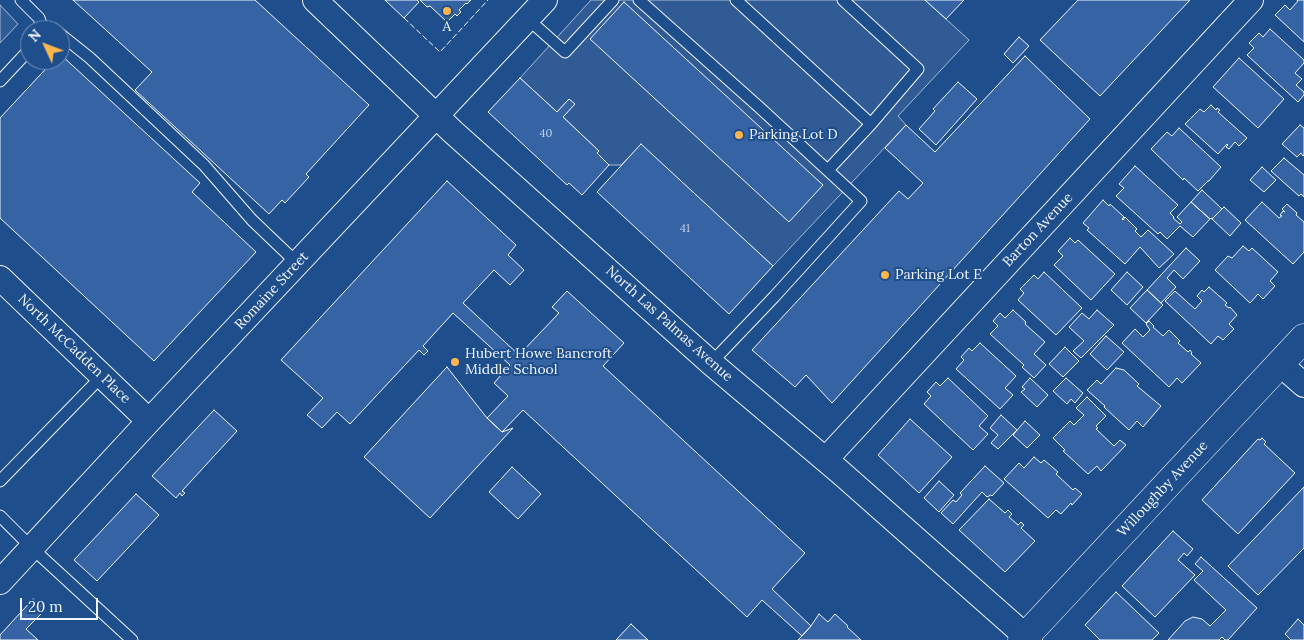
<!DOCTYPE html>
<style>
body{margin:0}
#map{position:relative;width:1304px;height:640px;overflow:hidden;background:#1f4e8c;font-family:Lora,serif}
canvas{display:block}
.north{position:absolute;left:20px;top:20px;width:50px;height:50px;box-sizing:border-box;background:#1f4e8c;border:1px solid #7391ba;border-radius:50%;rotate:313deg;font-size:14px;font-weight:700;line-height:20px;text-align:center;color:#f2f6ff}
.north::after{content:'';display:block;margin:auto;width:18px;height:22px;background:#ffb74d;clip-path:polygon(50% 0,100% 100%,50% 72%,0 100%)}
.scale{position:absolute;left:20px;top:598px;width:78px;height:22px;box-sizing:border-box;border:2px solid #f2f6ff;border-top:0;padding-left:6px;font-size:15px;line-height:18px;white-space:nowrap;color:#f2f6ff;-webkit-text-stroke:4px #1f4e8c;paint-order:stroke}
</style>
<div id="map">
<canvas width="1304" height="640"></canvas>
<div class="north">N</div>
<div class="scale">20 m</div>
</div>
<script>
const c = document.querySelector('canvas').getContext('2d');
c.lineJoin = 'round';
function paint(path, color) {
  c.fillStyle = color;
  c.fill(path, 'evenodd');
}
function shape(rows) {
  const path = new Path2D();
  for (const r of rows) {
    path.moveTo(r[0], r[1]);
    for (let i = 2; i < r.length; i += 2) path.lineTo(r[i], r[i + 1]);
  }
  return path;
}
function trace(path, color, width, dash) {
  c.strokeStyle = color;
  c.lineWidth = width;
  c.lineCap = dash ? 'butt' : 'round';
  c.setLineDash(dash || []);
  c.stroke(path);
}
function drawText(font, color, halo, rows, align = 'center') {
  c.font = font + ' Lora,serif';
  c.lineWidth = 4;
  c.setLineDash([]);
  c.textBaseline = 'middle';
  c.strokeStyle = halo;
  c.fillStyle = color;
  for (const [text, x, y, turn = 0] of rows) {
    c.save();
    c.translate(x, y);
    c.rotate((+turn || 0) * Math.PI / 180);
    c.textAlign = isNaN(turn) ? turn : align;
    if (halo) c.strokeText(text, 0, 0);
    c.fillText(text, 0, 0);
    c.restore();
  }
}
const parking = shape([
 [591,0,925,0,969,40,898,116,906,125,773,266,641,145,621,165,609,165,597,153,599,151,563,117,574,104,569,99,557,112,520,78,591,0],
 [0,5,18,24,0,43,0,5]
]);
const building = shape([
 [73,0,255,0,369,105,306,174,309,177,285,203,282,200,269,214,135,90,152,72,73,0],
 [385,0,417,0,419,2,404,18,385,0],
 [420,0,471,0,467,4,466,3,459,10,461,12,457,16,455,14,447,22,430,6,427,7,420,0],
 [925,0,964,0,946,19,925,0],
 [1078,0,1190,0,1100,96,1040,40,1078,0],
 [1297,0,1304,0,1304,42,1275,15,1285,5,1290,10,1298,1,1297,0],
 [624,2,823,185,789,222,590,39,624,2],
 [1270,29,1304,60,1304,63,1295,73,1302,79,1296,85,1304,92,1304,95,1298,102,1247,55,1254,48,1249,43,1259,33,1263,37,1270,29],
 [1019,37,1029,46,1013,63,1004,54,1019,37],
 [60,54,200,183,192,192,256,252,154,361,0,218,0,118,54,60,60,60,60,54],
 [1025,56,1090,119,832,403,806,375,795,387,752,350,899,191,908,199,923,183,885,148,906,125,935,152,1025,56],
 [1239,58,1284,99,1258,128,1213,87,1239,58],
 [520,78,557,112,569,99,575,104,563,117,599,151,597,153,609,165,582,195,569,183,567,185,488,112,520,78],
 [958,82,977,99,936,145,919,129,935,111,933,109,958,82],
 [1211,105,1216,110,1217,108,1220,110,1218,112,1247,138,1239,146,1235,142,1229,149,1226,147,1228,145,1227,144,1218,154,1185,124,1200,109,1204,112,1211,105],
 [1300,125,1304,128,1304,155,1303,156,1301,153,1297,157,1282,144,1300,125],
 [1179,128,1221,167,1209,181,1208,181,1198,191,1184,178,1183,180,1151,149,1167,132,1172,136,1179,128],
 [641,144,773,266,729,314,597,192,641,144],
 [1284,158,1304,175,1304,197,1301,194,1299,196,1271,171,1284,158],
 [1135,166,1178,205,1170,213,1174,217,1173,218,1180,224,1182,222,1177,217,1191,202,1210,219,1193,237,1180,226,1167,239,1160,232,1158,234,1116,196,1124,188,1119,184,1135,166],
 [1262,167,1276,180,1264,192,1250,180,1262,167],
 [447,181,516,245,508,255,524,270,510,285,494,270,463,303,519,355,559,313,552,307,567,291,624,343,603,366,805,553,772,589,811,626,802,636,762,600,747,617,523,410,502,432,487,418,508,396,494,383,510,365,453,313,423,346,428,351,424,355,419,350,350,424,337,412,322,428,307,415,323,398,281,360,447,181],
 [1202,190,1222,209,1212,219,1211,218,1210,219,1191,202,1202,190],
 [1103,200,1109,206,1110,204,1124,217,1122,219,1123,220,1125,217,1137,229,1135,231,1141,237,1148,230,1174,254,1159,268,1140,247,1125,264,1087,230,1089,228,1083,223,1103,200],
 [1262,202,1279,218,1282,216,1280,215,1283,211,1285,212,1282,209,1287,204,1297,213,1296,215,1304,222,1304,252,1293,264,1245,220,1262,202],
 [1224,207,1241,223,1230,236,1212,219,1224,207],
 [1070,238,1075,243,1078,240,1115,274,1091,300,1054,265,1063,256,1058,251,1070,238],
 [1243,246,1249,251,1252,248,1278,272,1270,281,1275,286,1263,299,1258,294,1250,303,1215,270,1228,256,1232,258,1243,246],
 [1186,248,1200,261,1183,279,1174,270,1167,278,1176,287,1161,303,1147,290,1186,248],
 [1044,272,1082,308,1056,335,1018,300,1024,293,1020,289,1034,275,1038,279,1044,272],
 [1127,272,1143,287,1127,305,1111,290,1127,272],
 [1209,287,1227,303,1225,305,1229,308,1230,307,1237,315,1229,324,1234,329,1223,340,1218,336,1211,344,1165,301,1175,291,1195,309,1202,301,1197,296,1202,290,1204,292,1209,287],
 [1147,290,1163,305,1146,323,1130,308,1147,290],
 [1013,310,1026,322,1025,324,1045,342,1034,354,1046,365,1034,378,1022,367,1024,365,990,334,998,326,993,321,1000,313,1005,318,1013,310],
 [1097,310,1114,325,1081,358,1073,351,1084,341,1069,327,1082,313,1089,319,1097,310],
 [1149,321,1154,326,1153,327,1163,336,1169,330,1180,341,1178,343,1188,352,1190,350,1192,353,1191,354,1201,363,1182,383,1177,378,1169,387,1122,343,1135,329,1143,337,1150,330,1146,324,1149,321],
 [1106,336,1124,352,1107,370,1090,354,1106,336],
 [980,343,1016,376,1005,388,1013,395,1000,409,956,369,964,360,961,357,969,348,972,351,980,343],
 [1065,347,1079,361,1063,377,1049,364,1065,347],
 [447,367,487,418,502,432,513,428,430,518,364,457,447,367],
 [1116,368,1124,370,1139,384,1137,386,1161,406,1143,427,1137,421,1129,430,1104,407,1105,406,1087,390,1097,380,1101,384,1116,368],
 [948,378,988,416,979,426,988,434,973,450,924,404,931,396,927,392,936,382,940,386,948,378],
 [1030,378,1048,395,1037,407,1021,392,1025,389,1022,387,1030,378],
 [1066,378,1083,393,1075,403,1071,399,1067,404,1053,391,1066,378],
 [1087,397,1106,416,1096,426,1098,428,1096,429,1114,446,1120,440,1126,445,1101,471,1097,466,1088,474,1063,451,1065,450,1053,438,1070,421,1074,425,1084,415,1076,408,1087,397],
 [214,410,237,431,182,491,185,493,182,496,180,493,176,498,152,476,214,410],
 [1001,415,1017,430,998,449,991,443,998,435,990,428,1001,415],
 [910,419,952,457,919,493,878,455,910,419],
 [1025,421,1040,435,1027,448,1013,435,1025,421],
 [1262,438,1266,442,1264,444,1295,473,1238,534,1202,500,1258,439,1260,440,1262,438],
 [1034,457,1041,463,1044,460,1058,472,1056,474,1073,490,1075,488,1082,494,1072,505,1071,503,1061,514,1056,510,1048,518,1004,479,1019,463,1024,468,1034,457],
 [985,466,1004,483,992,496,991,495,987,497,982,492,953,524,941,513,953,500,956,502,962,495,960,493,985,466],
 [512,467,541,494,518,519,489,492,512,467],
 [939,481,954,495,939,512,924,498,939,481],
 [1304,487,1304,548,1258,595,1228,566,1304,487],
 [136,494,159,515,97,581,74,560,136,494],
 [989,499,1005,513,1008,510,1012,514,1009,517,1018,525,1021,522,1024,525,1021,528,1035,541,1005,572,959,530,989,499],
 [1173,531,1193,549,1187,556,1184,553,1178,560,1195,575,1155,617,1122,586,1173,531],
 [1201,557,1257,608,1228,640,1225,640,1222,637,1219,640,1168,640,1185,621,1193,617,1202,619,1210,626,1226,610,1194,580,1203,571,1195,564,1201,557],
 [1116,592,1159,633,1152,640,1100,640,1085,625,1116,592],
 [33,599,45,610,26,629,38,640,0,640,0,635,33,599],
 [819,614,828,622,835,614,848,626,847,627,861,640,798,640,811,626,819,614],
 [1298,619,1304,625,1304,640,1291,640,1285,634,1298,619],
 [631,624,648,640,616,640,631,624]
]);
const service = shape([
 [21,0,39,18,43,30],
 [639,0,759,107,861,201,774,297,711,363],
 [736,0,871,124],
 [528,19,565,52,613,0],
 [60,34,90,58,204,165,252,220,298,264],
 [0,81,30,49],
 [828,170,871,124,918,69,843,0],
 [0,481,102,376],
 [0,516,32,548,132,640]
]);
const minor = shape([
 [315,0,453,132,711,363,840,472,1030,640],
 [0,278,149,421],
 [1280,364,1304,385],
 [826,459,1251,0],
 [0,582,149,421,545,0]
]);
const tertiary = shape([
 [1022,640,1304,338]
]);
const fence = shape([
 [404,18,440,52,488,0]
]);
const markers = [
 [447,11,5,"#ffb74d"],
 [739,135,5,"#ffb74d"],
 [885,275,5,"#ffb74d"],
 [455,362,5,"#ffb74d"]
];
const numberNames = [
 ["40",546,134],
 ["41",685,229]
];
const poiNames = [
 ["A",447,27,"center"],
 ["Parking Lot D",749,135],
 ["Parking Lot E",895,275],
 ["Hubert Howe Bancroft",465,354],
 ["Middle School",465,370]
];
const streetNames = [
 ["Barton Avenue",1038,230,-47],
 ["Romaine Street",272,291,-47],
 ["North Las Palmas Avenue",669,324,42],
 ["North McCadden Place",74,349,44],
 ["Willoughby Avenue",1163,489,-47]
];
paint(parking, '#305b95');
trace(parking, '#a8bbd7', 1);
paint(building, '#3563a3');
trace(building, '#f2f6ff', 1);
trace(service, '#f2f6ff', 13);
trace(minor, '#f2f6ff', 26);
trace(tertiary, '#f2f6ff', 29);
trace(service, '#1f4e8c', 11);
trace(minor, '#1f4e8c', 24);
trace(tertiary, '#1f4e8c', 28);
trace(fence, '#f2f6ff', 1, [6, 2.5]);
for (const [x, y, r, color] of markers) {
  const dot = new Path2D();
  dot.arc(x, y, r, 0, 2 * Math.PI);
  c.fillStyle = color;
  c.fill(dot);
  trace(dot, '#1f4e8c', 2);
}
drawText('11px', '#c3d1e8', null, numberNames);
drawText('14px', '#f2f6ff', '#1f4e8c', poiNames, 'left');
drawText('14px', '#f2f6ff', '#1f4e8c', streetNames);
</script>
